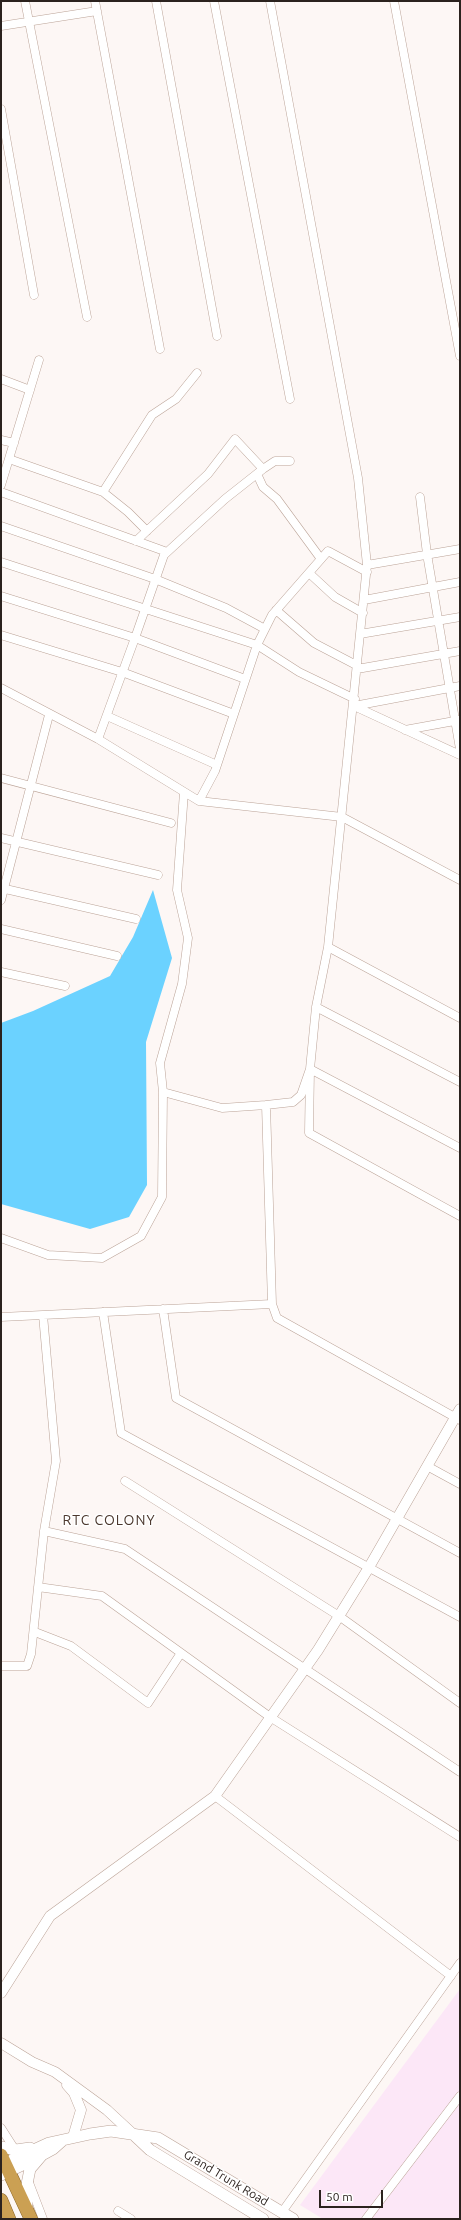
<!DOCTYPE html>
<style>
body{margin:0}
#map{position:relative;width:461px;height:2220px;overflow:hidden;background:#fdf7f5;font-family:Ubuntu,sans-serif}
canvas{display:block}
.frame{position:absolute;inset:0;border:2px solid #2b221e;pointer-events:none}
.scale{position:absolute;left:319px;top:2190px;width:64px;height:18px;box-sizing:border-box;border:2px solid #2b221e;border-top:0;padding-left:5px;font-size:12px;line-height:14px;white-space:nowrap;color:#2b221e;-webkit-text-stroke:3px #fff;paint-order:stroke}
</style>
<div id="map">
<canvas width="461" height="2220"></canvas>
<div class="frame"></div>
<div class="scale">50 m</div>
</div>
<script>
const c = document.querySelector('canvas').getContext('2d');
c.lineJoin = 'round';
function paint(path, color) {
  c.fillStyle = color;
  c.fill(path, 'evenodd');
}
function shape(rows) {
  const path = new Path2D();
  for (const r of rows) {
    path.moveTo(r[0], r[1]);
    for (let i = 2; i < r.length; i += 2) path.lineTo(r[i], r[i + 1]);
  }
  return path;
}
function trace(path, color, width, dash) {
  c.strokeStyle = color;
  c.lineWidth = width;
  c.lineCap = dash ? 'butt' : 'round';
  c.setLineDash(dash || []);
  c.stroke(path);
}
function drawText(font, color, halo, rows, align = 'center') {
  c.font = font + ' Ubuntu,sans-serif';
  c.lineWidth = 3;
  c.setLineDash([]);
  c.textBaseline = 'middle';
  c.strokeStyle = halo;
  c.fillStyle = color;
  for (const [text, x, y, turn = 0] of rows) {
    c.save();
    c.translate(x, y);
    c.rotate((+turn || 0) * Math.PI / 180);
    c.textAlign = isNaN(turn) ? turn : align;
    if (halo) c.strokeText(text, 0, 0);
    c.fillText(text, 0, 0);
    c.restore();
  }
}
const industrial = shape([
 [460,1989,460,2219,323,2219,300,2205]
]);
const water = shape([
 [153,890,172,958,146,1042,147,1185,129,1217,90,1229,1,1204,1,1023,33,1011,110,976,133,937]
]);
const minor = shape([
 [25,1,87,317],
 [95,1,160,349],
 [156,1,217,336],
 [214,1,290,399],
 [270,1,358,478,367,565],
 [394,1,460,356],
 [1,26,97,11],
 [1,109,34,295],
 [1,379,30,390],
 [1,440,14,443],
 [9,459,103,492],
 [257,474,263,487,277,499,321,559],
 [1,485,39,360],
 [1,492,167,552],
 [420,497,427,554,460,749],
 [1,526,155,579,226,608,265,629],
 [147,531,128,512,103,492,152,415,176,399,197,373],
 [136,541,208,474,235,439,263,469],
 [460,549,367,565,328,947,316,1007,310,1069,309,1133,460,1216],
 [1,562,257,645,299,672,355,699],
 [309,573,335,597,363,613],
 [1,596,135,638,98,739],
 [364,600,460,582],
 [276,610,314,643,358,666],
 [360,634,460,617],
 [1,635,122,672,234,714],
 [357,669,460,651],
 [245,679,135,638,164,555,225,499,263,469,275,461,290,461],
 [1,688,98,739,199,801,215,771,257,645,272,615,328,551,367,572],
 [354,706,460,755],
 [354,706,460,686],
 [107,716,217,765],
 [405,730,460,720],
 [1,778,171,823],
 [199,801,342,817,460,880],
 [1,838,158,875],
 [1,888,136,919],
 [1,900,49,715],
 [1,929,117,956],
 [328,947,460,1018],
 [1,972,65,986],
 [316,1007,460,1082],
 [163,1092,160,1063,182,984,188,938,177,890,184,792],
 [460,1148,310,1069,301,1095,293,1102,266,1105,272,1304,277,1318,460,1420],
 [1,1238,48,1255,102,1258,141,1236,162,1197,163,1092,222,1108,266,1105],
 [163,1309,176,1398,460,1553],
 [103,1312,121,1433,460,1617],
 [1,1317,272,1304],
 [427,1466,460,1484],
 [125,1481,339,1616,460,1703],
 [44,1531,125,1549,460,1772],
 [38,1587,102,1596,270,1717,460,1837],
 [35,1632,71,1646,148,1703,181,1653],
 [1,1666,27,1666,31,1654,44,1531,56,1461,43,1315],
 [215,1796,451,1976],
 [1,2128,17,2153],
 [28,2180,43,2219],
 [118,2211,131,2219],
 [282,2212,460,1963],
 [366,2219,460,2096]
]);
const tertiary = shape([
 [1,1993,50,1916,215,1796,318,1650,368,1569,460,1409],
 [1,2043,32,2062,55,2072,107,2110,134,2135],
 [67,2085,74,2093,81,2110,73,2137]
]);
const secondary = shape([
 [134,2135,150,2150,263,2219],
 [1,2147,16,2150,30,2148],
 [1,2165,49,2143,90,2134,111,2131,158,2138,293,2219],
 [1,2175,37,2158],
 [27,2208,26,2189,30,2169,42,2155,53,2149,62,2141]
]);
const trunk = shape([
 [1,2155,31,2219],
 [1,2200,9,2219]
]);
const streetNames = [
 ["Grand Trunk Road",226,2178,31]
];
const quarterNames = [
 ["RTC COLONY",109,1520]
];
paint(industrial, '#fce7f7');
paint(water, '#6bd2ff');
trace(minor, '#bba397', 9);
trace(tertiary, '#bba397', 11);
trace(secondary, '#bba397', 12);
trace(trunk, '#8b6424', 14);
trace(minor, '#fff', 8);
trace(tertiary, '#fff', 10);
trace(secondary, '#fff', 11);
trace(trunk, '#cba053', 13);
drawText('12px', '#2b221e', '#fff', streetNames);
c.letterSpacing = '1px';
drawText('14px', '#4c382e', '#fff', quarterNames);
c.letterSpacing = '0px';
</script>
